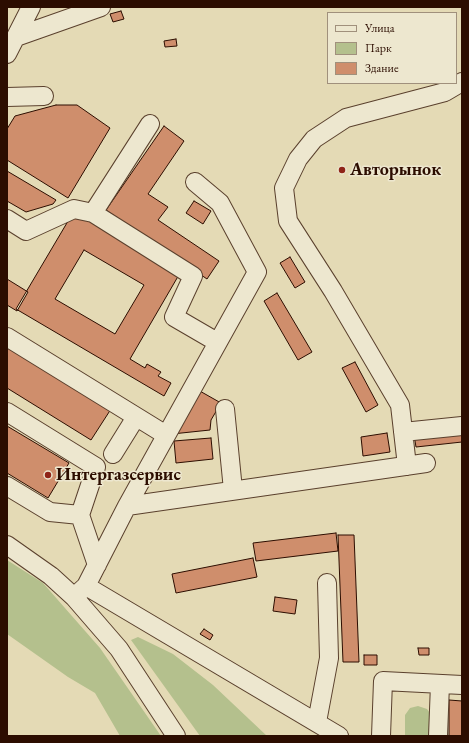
<!DOCTYPE html>
<meta charset="utf-8">
<style>
body{margin:0}
#map{position:relative;width:469px;height:743px;overflow:hidden;background:#e4dab5;font-family:"EB Garamond",serif}
canvas{display:block}
.frame{position:absolute;inset:0;border:8px solid #2c0d00;pointer-events:none}
.legend{position:absolute;left:327px;top:12px;width:130px;height:72px;box-sizing:border-box;background:#ede7cf;border:1px solid #a0907c;margin:0;padding:5px 7px;list-style:none;font-size:12px;color:#2c0d00}
.legend li{display:flex;align-items:center;gap:8px;height:20px}
.legend b{width:20px;border:1px solid #a0907c}
</style>
<div id="map">
<canvas width="469" height="743"></canvas>
<div class="frame"></div>
<ul class="legend">
<li><b style="height:5px;background:#ede7cf"></b>Улица</li>
<li><b style="height:11px;background:#b4c08d"></b>Парк</li>
<li><b style="height:11px;background:#cf8e6c"></b>Здание</li>
</ul>
</div>
<script>
const c = document.querySelector('canvas').getContext('2d');
c.lineJoin = 'round';
function paint(path, color) {
  c.fillStyle = color;
  c.fill(path, 'evenodd');
}
function shape(rows) {
  const path = new Path2D();
  for (const r of rows) {
    path.moveTo(r[0], r[1]);
    for (let i = 2; i < r.length; i += 2) path.lineTo(r[i], r[i + 1]);
  }
  return path;
}
function trace(path, color, width, dash) {
  c.strokeStyle = color;
  c.lineWidth = width;
  c.lineCap = dash ? 'butt' : 'round';
  c.setLineDash(dash || []);
  c.stroke(path);
}
function drawText(font, color, halo, rows, align = 'center') {
  c.font = font + ' "EB Garamond",serif';
  c.lineWidth = 3;
  c.setLineDash([]);
  c.textBaseline = 'middle';
  c.strokeStyle = halo;
  c.fillStyle = color;
  for (const [text, x, y, turn = 0] of rows) {
    c.save();
    c.translate(x, y);
    c.rotate((+turn || 0) * Math.PI / 180);
    c.textAlign = isNaN(turn) ? turn : align;
    if (halo) c.strokeText(text, 0, 0);
    c.fillText(text, 0, 0);
    c.restore();
  }
}
const green = shape([
 [7,560,43,583,100,648,161,736,120,736,95,693,68,677,7,634],
 [138,637,173,654,213,685,267,736,200,736,131,640],
 [418,706,427,709,432,716,431,736,405,736,405,715,410,708]
]);
const building = shape([
 [121,11,124,19,113,22,110,14,121,11],
 [176,39,177,46,165,47,164,41,176,39],
 [56,105,77,105,110,128,68,198,7,160,7,129,15,116,56,105],
 [164,126,184,141,148,194,168,207,158,220,219,261,207,279,106,210,164,126],
 [7,171,56,200,53,204,26,212,7,201,7,171],
 [194,201,211,211,203,224,186,213,194,201],
 [74,211,180,273,130,359,145,368,147,364,161,372,158,376,171,383,164,396,16,309,74,211],
 [84,250,144,285,115,334,55,299,84,250],
 [290,257,305,282,295,288,280,263,290,257],
 [7,279,28,292,17,311,7,305,7,279],
 [277,293,312,352,298,360,264,301,277,293],
 [7,344,111,409,91,440,7,388,7,344],
 [355,362,378,405,366,412,342,368,355,362],
 [198,390,221,403,211,420,210,430,172,434,198,390],
 [7,426,69,463,48,498,7,473,7,426],
 [462,429,462,442,416,447,414,435,462,429],
 [387,433,390,452,363,456,361,437,387,433],
 [211,438,213,459,176,463,174,441,211,438],
 [336,533,338,551,256,561,253,543,336,533],
 [338,535,354,535,359,662,343,662,338,535],
 [253,558,257,577,176,593,172,574,253,558],
 [275,597,297,600,295,614,273,611,275,597],
 [204,629,213,635,210,640,200,634,204,629],
 [418,648,429,648,429,655,419,655,418,648],
 [364,655,377,655,377,665,364,665,364,655],
 [449,700,462,701,462,736,449,736,449,700]
]);
const minor = shape([
 [16,37,101,7],
 [7,54,31,7],
 [7,97,44,96],
 [93,213,150,124],
 [7,219,26,231,74,209,93,213,193,276,174,317,217,342],
 [7,337,166,435],
 [225,409,233,490],
 [7,412,96,467,80,515,97,565],
 [403,432,462,426],
 [113,454,136,417],
 [407,466,400,405,333,291,288,221,284,188,298,159,314,139,346,118,445,92,462,82],
 [7,486,50,512,80,515],
 [127,506,426,463],
 [7,545,51,576,74,597,119,649,176,736],
 [86,586,339,736],
 [74,597,86,586,127,506,257,272,220,203,195,182],
 [317,722,329,658,327,583],
 [381,736,383,681,462,685],
 [438,736,440,684]
]);
const markers = [
 [342,170,4,"#8f2418"],
 [48,475,4,"#8f2418"]
];
const poiNames = [
 ["Авторынок",350,170],
 ["Интергазсервис",56,475]
];
paint(green, '#b4c08d');
paint(building, '#cf8e6c');
trace(building, '#2c0d00', 1);
trace(minor, '#5a402d', 20);
trace(minor, '#ede7cf', 18);
for (const [x, y, r, color] of markers) {
  const dot = new Path2D();
  dot.arc(x, y, r, 0, 2 * Math.PI);
  c.fillStyle = color;
  c.fill(dot);
  trace(dot, '#ede7cf', 1.5);
}
drawText('bold 18px', '#2c0d00', '#ede7cf', poiNames, 'left');
</script>
